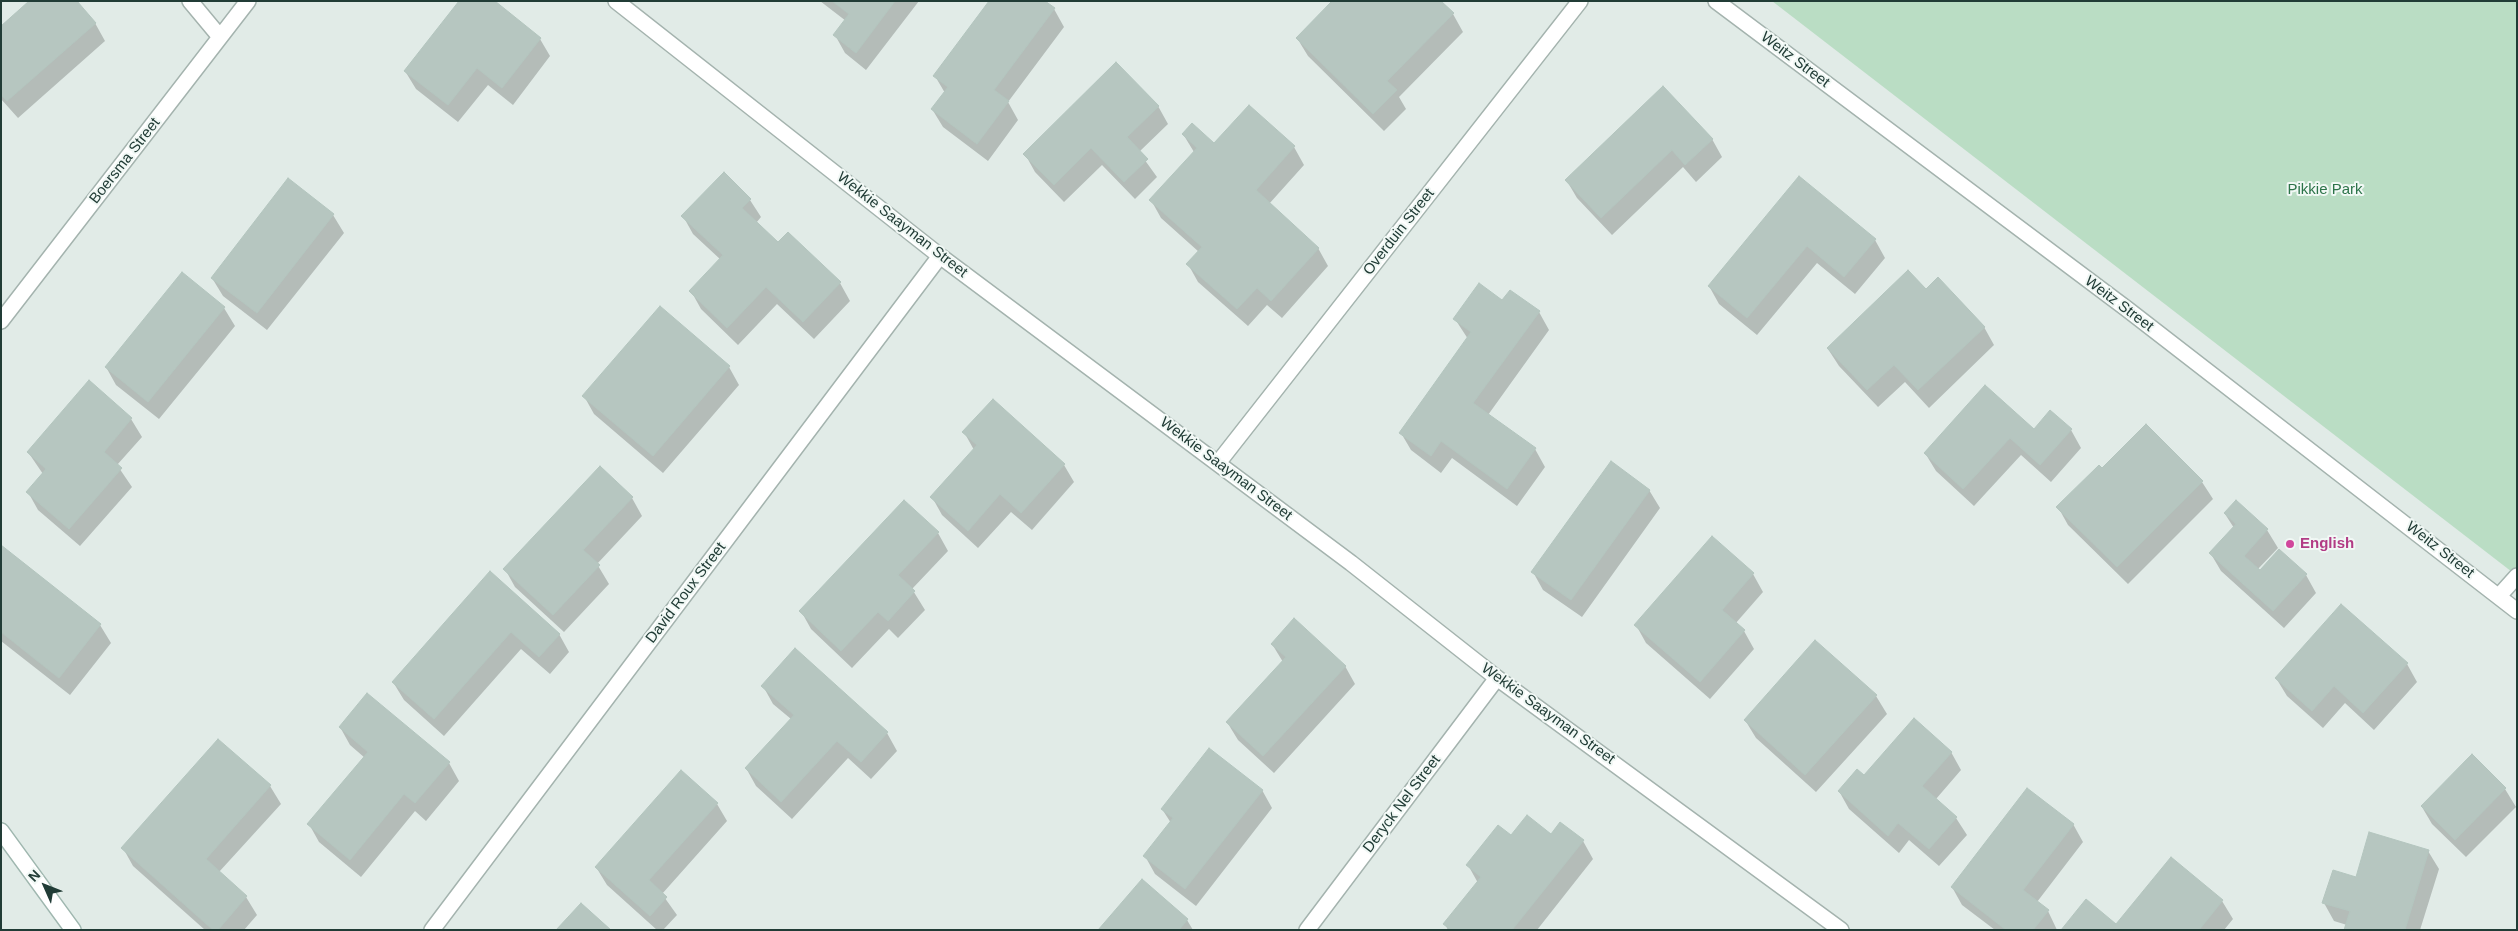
<!DOCTYPE html>
<style>
body{margin:0}
#map{position:relative;width:2518px;height:931px;overflow:hidden;background:#e1ebe7;font-family:Arial,sans-serif}
canvas{display:block}
.frame{position:absolute;inset:0;border:2px solid #213c36;pointer-events:none}
.north{position:absolute;left:20px;top:861px;width:50px;height:50px;-webkit-text-stroke:4px #f1f8f5;paint-order:stroke;rotate:314deg;font-size:14px;font-weight:700;line-height:20px;text-align:center;color:#213c36}
.north::after{content:'';display:block;margin:auto;width:18px;height:22px;background:#213c36;clip-path:polygon(50% 0,100% 100%,50% 72%,0 100%)}
</style>
<div id="map">
<canvas width="2518" height="931"></canvas>
<div class="frame"></div>
<div class="north">N</div>
</div>
<script>
const c = document.querySelector('canvas').getContext('2d');
c.lineJoin = 'round';
function paint(path, color) {
  c.fillStyle = color;
  c.fill(path, 'evenodd');
}
function shape(rows) {
  const path = new Path2D();
  for (const r of rows) {
    path.moveTo(r[0], r[1]);
    for (let i = 2; i < r.length; i += 2) path.lineTo(r[i], r[i + 1]);
  }
  return path;
}
function trace(path, color, width, dash) {
  c.strokeStyle = color;
  c.lineWidth = width;
  c.lineCap = dash ? 'butt' : 'round';
  c.setLineDash(dash || []);
  c.stroke(path);
}
function drawText(font, color, halo, rows, align = 'center') {
  c.font = font + ' Arial,sans-serif';
  c.lineWidth = 4;
  c.setLineDash([]);
  c.textBaseline = 'middle';
  c.strokeStyle = halo;
  c.fillStyle = color;
  for (const [text, x, y, turn = 0] of rows) {
    c.save();
    c.translate(x, y);
    c.rotate((+turn || 0) * Math.PI / 180);
    c.textAlign = isNaN(turn) ? turn : align;
    if (halo) c.strokeText(text, 0, 0);
    c.fillText(text, 0, 0);
    c.restore();
  }
}
const green = shape([
 [1772,1,2517,1,2517,574,2516,575]
]);
const shadow = shape([
 [820,1,919,1,866,70,845,53,835,35,846,21],
 [1054,9,1064,27,1008,102,1018,120,988,161,943,127,932,109,945,93,935,76],
 [1453,14,1463,32,1399,97,1406,109,1384,131,1308,56,1297,38],
 [95,23,105,41,18,118,1,99,1,28],
 [540,39,550,56,513,105,488,85,458,122,416,89,405,71],
 [1663,88,1712,139,1722,157,1696,182,1683,167,1612,235,1577,198,1567,181],
 [1158,106,1168,124,1139,152,1157,177,1135,199,1102,165,1064,202,1035,172,1025,154],
 [1183,134,1214,145,1294,147,1304,165,1269,204,1318,248,1328,266,1282,318,1267,305,1248,326,1198,282,1188,264,1199,252,1161,218,1151,200,1194,152],
 [1799,178,1875,240,1885,258,1855,294,1817,263,1757,335,1719,304,1709,286],
 [750,200,761,217,756,223,778,244,840,283,850,301,814,339,777,304,738,345,701,309,691,291,721,260,693,234,683,216],
 [333,215,344,233,267,330,223,296,212,278],
 [182,274,224,308,235,326,159,419,116,385,106,367],
 [1926,291,1984,327,1994,345,1929,408,1905,382,1878,407,1839,366,1828,349],
 [1503,302,1539,312,1549,330,1488,415,1535,449,1545,467,1517,506,1452,458,1441,473,1411,450,1401,433,1468,339,1455,319],
 [729,367,739,385,663,473,594,414,584,396],
 [89,382,131,419,142,437,117,465,132,487,80,546,38,510,28,492,43,474,28,452],
 [2071,430,2081,448,2051,482,2021,455,1974,506,1936,471,1925,453,2034,431],
 [964,432,1064,465,1074,482,1032,530,1011,512,978,548,942,515,932,497,974,450],
 [600,468,632,498,642,516,597,564,609,584,564,632,515,587,505,569],
 [2102,470,2202,482,2213,499,2128,584,2068,525,2058,507],
 [1649,490,1660,508,1582,617,1543,590,1533,572],
 [2236,502,2267,530,2278,548,2257,570,2260,572,2279,550,2306,575,2316,593,2284,628,2221,571,2211,554,2234,528,2225,514],
 [938,533,948,551,912,589,925,610,898,638,889,629,852,668,811,629,801,611],
 [1712,538,1753,574,1763,592,1735,624,1744,631,1754,649,1710,699,1646,643,1636,625],
 [1,546,100,625,111,643,70,695,1,641],
 [490,573,559,634,569,652,550,674,521,649,444,736,404,700,393,682],
 [1815,642,1876,696,1887,714,1816,792,1756,738,1745,720],
 [1272,644,1345,666,1355,684,1274,773,1238,740,1227,722,1283,662],
 [2407,664,2417,682,2374,730,2345,703,2323,728,2287,696,2276,678],
 [763,686,887,733,897,751,871,779,848,758,792,819,756,786,746,768,791,719,773,704],
 [340,727,449,763,459,781,426,821,415,811,361,877,319,842,309,824,365,758,350,745],
 [218,740,270,786,281,804,219,872,246,897,257,915,244,930,205,930,133,866,123,848],
 [1951,752,1961,770,1936,799,1956,818,1967,835,1939,866,1909,840,1899,853,1849,809,1839,791],
 [2472,756,2505,789,2516,807,2466,857,2432,824,2422,807],
 [1262,790,1272,808,1196,906,1155,874,1145,856,1171,823,1162,809],
 [717,804,727,821,662,894,677,915,663,930,657,930,607,885,596,867],
 [2073,824,2083,842,2037,902,2048,911,2057,930,1995,930,1962,905,1952,887],
 [1551,836,1583,841,1593,859,1537,930,1448,930,1445,924,1478,883,1468,865,1511,837],
 [2428,851,2439,869,2420,930,2346,930,2347,925,2334,921,2324,903,2357,878],
 [1142,881,1187,920,1193,930,1100,930],
 [2222,901,2233,919,2224,930,2062,930,2116,926]
]);
const building = shape([
 [29,1,77,1,96,23,7,101,1,95,1,26,29,1],
 [459,1,495,1,541,38,502,88,477,68,448,105,404,71,459,1],
 [832,1,895,1,856,53,833,35,849,14,832,1],
 [989,1,1045,1,1055,8,994,90,1009,101,977,144,931,109,948,87,933,76,989,1],
 [1332,1,1441,1,1454,13,1387,81,1397,90,1373,114,1296,38,1332,1],
 [1116,62,1159,106,1127,137,1148,159,1124,182,1091,148,1054,185,1023,154,1116,62],
 [1663,86,1713,139,1685,165,1672,150,1601,218,1565,180,1663,86],
 [1249,105,1295,146,1256,190,1319,248,1271,301,1257,288,1237,309,1186,264,1202,247,1149,200,1197,148,1182,134,1192,123,1214,143,1249,105],
 [724,172,751,199,742,208,778,242,788,232,841,282,803,322,766,287,727,328,689,291,723,255,681,216,724,172],
 [1799,176,1876,239,1844,277,1807,246,1747,318,1708,286,1799,176],
 [288,178,334,214,257,313,211,278,288,178],
 [1908,270,1926,289,1938,277,1985,327,1918,390,1894,365,1867,390,1827,348,1908,270],
 [182,272,225,307,148,402,105,367,182,272],
 [1479,283,1502,300,1510,290,1540,311,1473,403,1536,448,1507,489,1441,441,1431,456,1399,433,1471,332,1453,319,1479,283],
 [660,306,730,366,653,456,582,396,660,306],
 [89,380,132,418,104,452,122,468,69,529,26,492,46,469,27,452,89,380],
 [1985,385,2034,429,2050,410,2072,429,2040,465,2010,438,1963,489,1924,453,1985,385],
 [993,399,1065,464,1021,513,1000,494,968,531,930,497,977,445,962,432,993,399],
 [2146,424,2203,481,2117,567,2056,507,2099,465,2102,468,2146,424],
 [1611,461,1650,490,1571,600,1531,572,1611,461],
 [600,466,633,497,583,550,600,565,553,615,503,569,600,466],
 [904,500,939,532,898,575,915,591,888,621,878,612,841,651,799,611,904,500],
 [2236,500,2268,529,2244,556,2260,570,2279,549,2307,574,2273,611,2209,553,2236,524,2224,513,2236,500],
 [1712,536,1754,573,1722,610,1745,630,1700,682,1634,625,1712,536],
 [1,545,101,624,59,678,1,632,1,545],
 [490,571,560,634,539,657,511,632,434,719,392,682,490,571],
 [2341,604,2408,663,2363,713,2334,686,2312,711,2275,678,2341,604],
 [1294,618,1346,666,1263,756,1226,722,1286,657,1271,644,1294,618],
 [1815,640,1877,695,1805,775,1744,720,1815,640],
 [795,648,888,732,861,762,837,741,781,802,745,768,794,715,761,686,795,648],
 [367,693,450,762,415,803,404,794,350,860,307,824,368,752,339,727,367,693],
 [1914,718,1952,752,1922,786,1957,817,1929,849,1898,823,1888,836,1838,791,1857,769,1864,775,1914,718],
 [218,739,271,785,206,859,247,896,218,930,213,930,121,848,218,739],
 [1209,748,1263,790,1185,889,1143,856,1173,818,1161,809,1209,748],
 [2472,754,2506,788,2455,840,2421,806,2472,754],
 [681,770,718,803,649,880,667,897,650,916,595,867,681,770],
 [2027,788,2074,824,2023,890,2049,910,2033,930,2006,930,1951,887,2027,788],
 [1527,815,1551,834,1560,822,1584,840,1512,930,1451,930,1443,924,1481,877,1466,865,1498,825,1511,835,1527,815],
 [2369,832,2429,850,2405,930,2344,930,2350,911,2322,903,2333,870,2356,877,2369,832],
 [2171,857,2223,900,2199,930,2061,930,2086,899,2116,924,2171,857],
 [1142,879,1188,919,1179,930,1098,930,1142,879],
 [581,903,611,930,556,930,581,903]
]);
const street = shape([
 [190,1,220,37],
 [616,1,940,256,1351,563,1497,678,1841,930],
 [1716,1,2127,309,2517,611],
 [1,321,248,1],
 [1218,463,1580,1],
 [2499,596,2517,576],
 [432,930,940,256],
 [1307,930,1497,678]
]);
const secondary = shape([
 [1,831,73,930]
]);
const markers = [
 [2290,544,5,"#d1479c"]
];
const streetNames = [
 ["Weitz Street",1795,60,37],
 ["Boersma Street",125,161,-52],
 ["Wekkie Saayman Street",902,225,38],
 ["Overduin Street",1399,232,-52],
 ["Weitz Street",2119,304,37],
 ["Wekkie Saayman Street",1226,469,37],
 ["Weitz Street",2440,550,38],
 ["David Roux Street",686,593,-53],
 ["Wekkie Saayman Street",1548,714,36],
 ["Deryck Nel Street",1402,804,-53]
];
const parkNames = [
 ["Pikkie Park",2325,190]
];
const hotelNames = [
 ["English",2300,544]
];
paint(green, '#baddc4');
paint(shadow, '#0003');
paint(building, '#b6c6c0');
trace(building, '#b3c5be', 1);
trace(street, '#a4b3ae', 18);
trace(secondary, '#9fb7af', 18);
trace(street, '#fff', 15);
trace(secondary, '#fff', 15);
for (const [x, y, r, color] of markers) {
  const dot = new Path2D();
  dot.arc(x, y, r, 0, 2 * Math.PI);
  c.fillStyle = color;
  c.fill(dot);
  trace(dot, '#f1f8f5', 2);
}
drawText('15px', '#213c36', '#f1f8f5', streetNames);
drawText('15px', '#2c7349', '#f1f8f5', parkNames);
drawText('bold 15px', '#b23c85', '#f1f8f5', hotelNames, 'left');
</script>
